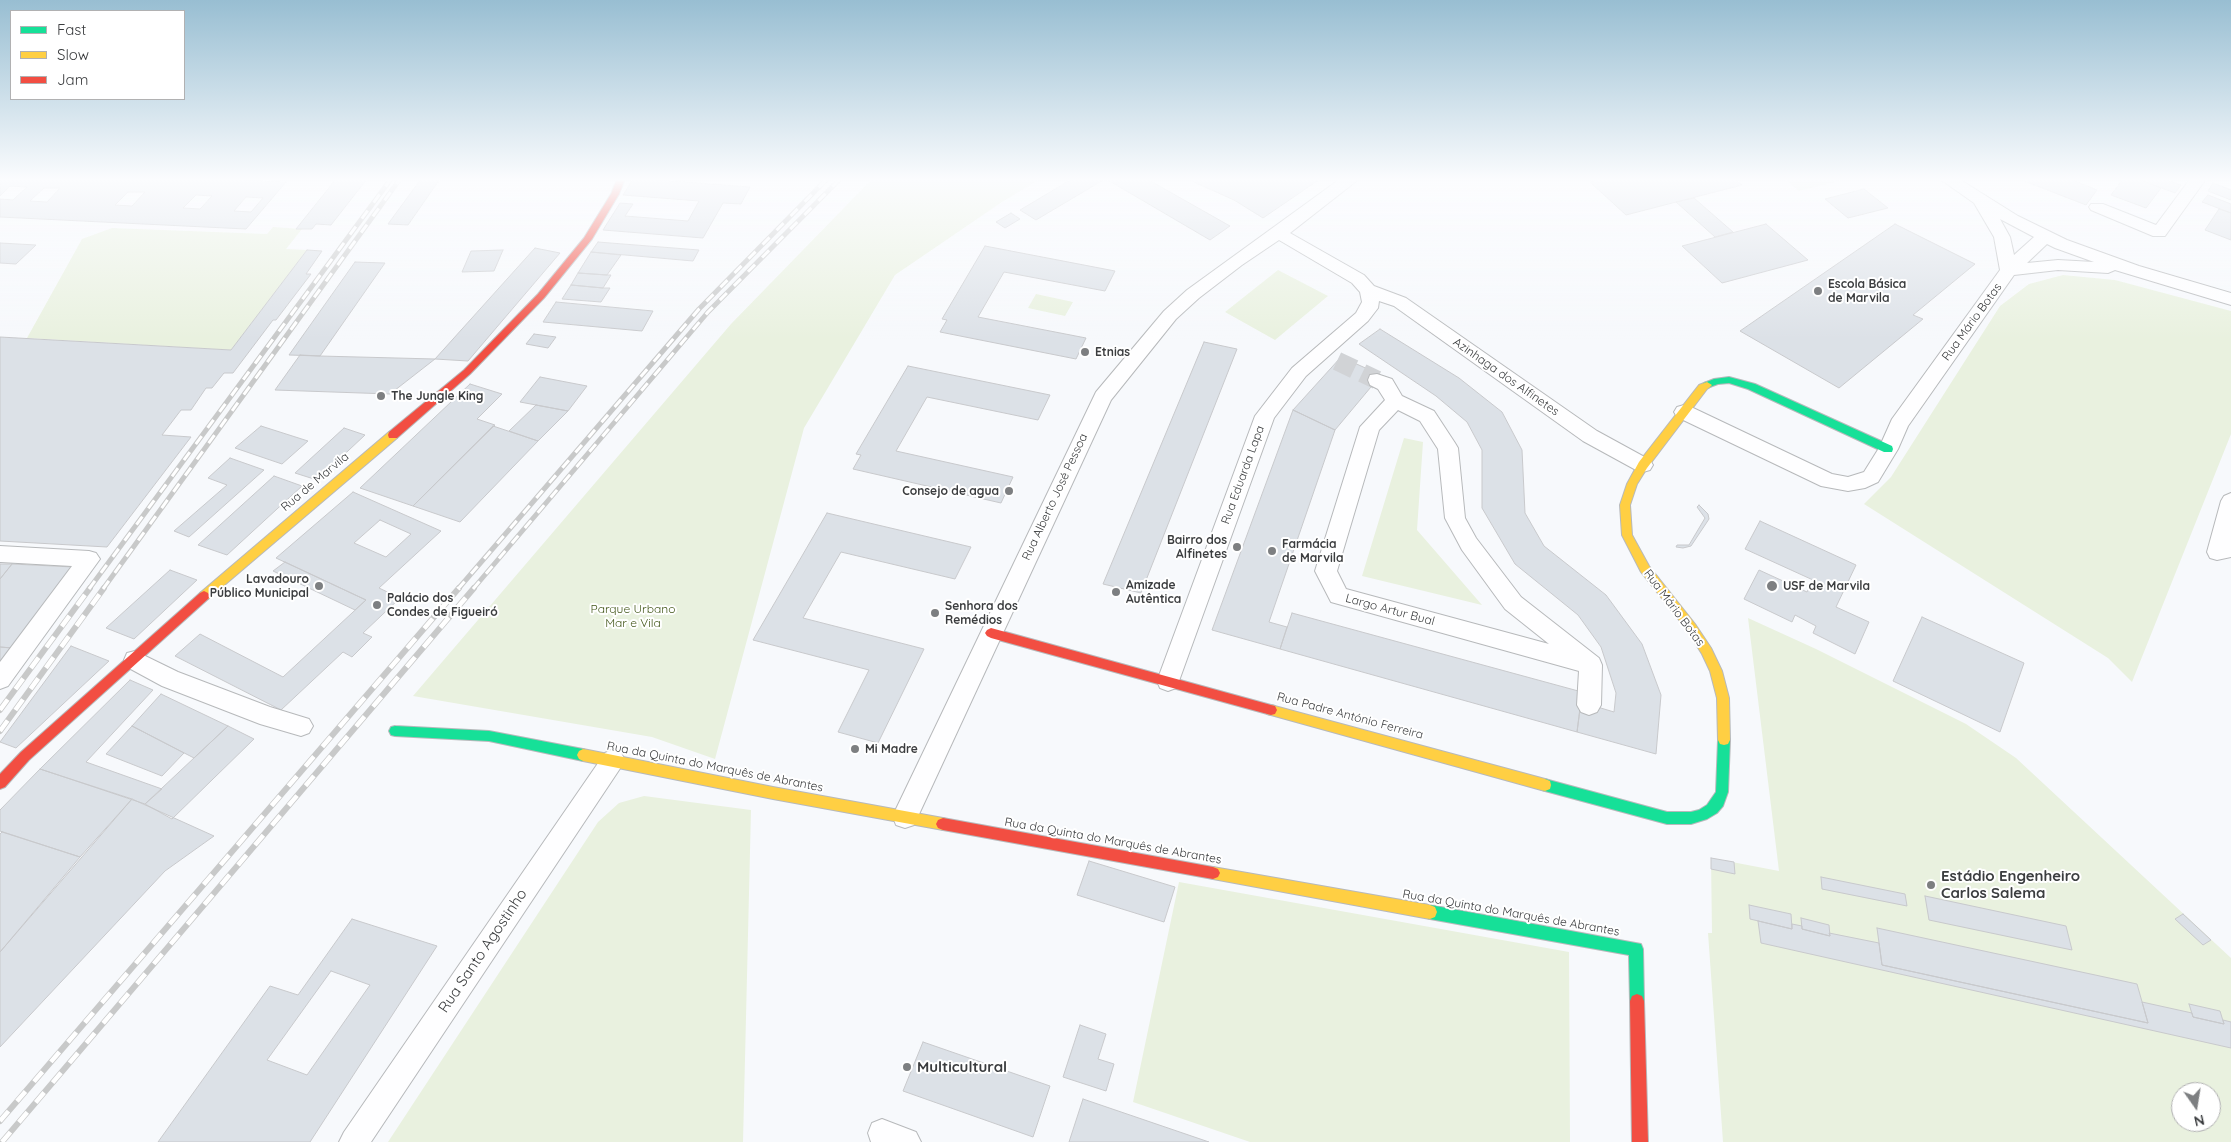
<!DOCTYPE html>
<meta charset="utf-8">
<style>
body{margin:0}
#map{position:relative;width:2231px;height:1142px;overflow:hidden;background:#f7f9fc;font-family:Quicksand,sans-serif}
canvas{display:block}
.legend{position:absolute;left:10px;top:10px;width:175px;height:90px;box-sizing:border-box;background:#fff;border:1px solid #b1b1b2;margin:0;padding:6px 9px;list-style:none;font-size:15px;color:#3b3d3f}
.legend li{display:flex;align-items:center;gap:10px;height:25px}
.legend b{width:25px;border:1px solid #b1b1b2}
.north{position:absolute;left:2171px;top:1082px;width:50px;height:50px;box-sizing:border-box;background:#fff;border:1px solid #b1b1b2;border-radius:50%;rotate:167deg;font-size:14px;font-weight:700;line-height:20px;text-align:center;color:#3b3d3f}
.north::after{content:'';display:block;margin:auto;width:18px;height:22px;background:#7d7f81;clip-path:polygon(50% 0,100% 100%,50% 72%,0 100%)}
</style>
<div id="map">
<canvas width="2231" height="1142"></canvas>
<ul class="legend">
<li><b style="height:6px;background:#16e098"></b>Fast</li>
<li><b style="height:6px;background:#ffcf43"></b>Slow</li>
<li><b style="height:6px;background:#f24e42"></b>Jam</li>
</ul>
<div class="north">N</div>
</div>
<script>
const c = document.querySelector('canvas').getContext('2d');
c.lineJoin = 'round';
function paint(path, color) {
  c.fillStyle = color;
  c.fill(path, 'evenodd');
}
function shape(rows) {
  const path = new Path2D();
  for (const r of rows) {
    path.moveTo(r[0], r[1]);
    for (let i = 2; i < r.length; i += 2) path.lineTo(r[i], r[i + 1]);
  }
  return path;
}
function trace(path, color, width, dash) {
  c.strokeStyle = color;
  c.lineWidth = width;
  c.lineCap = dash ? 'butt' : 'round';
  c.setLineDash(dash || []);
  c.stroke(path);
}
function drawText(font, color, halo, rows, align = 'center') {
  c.font = font + ' Quicksand,sans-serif';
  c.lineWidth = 4;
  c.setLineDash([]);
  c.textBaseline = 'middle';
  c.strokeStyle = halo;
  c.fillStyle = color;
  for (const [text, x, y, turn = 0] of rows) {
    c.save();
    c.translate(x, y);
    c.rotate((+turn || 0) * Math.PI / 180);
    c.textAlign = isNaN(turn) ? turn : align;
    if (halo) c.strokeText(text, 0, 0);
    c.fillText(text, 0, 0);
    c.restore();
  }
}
const green = shape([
 [872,179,1040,179,1002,202,895,275,804,428,715,759,652,737,413,696,731,324],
 [1785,179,1845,179,1799,191],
 [273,227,302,229,286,249,307,250,231,350,27,338,82,239,112,228,267,234],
 [1278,270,1328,296,1275,340,1225,312],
 [2063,275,2115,280,2231,311,2231,434,2132,682,2108,658,1864,504,1891,477,2000,306,2029,284],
 [1036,294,1073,302,1065,316,1028,308],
 [1404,438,1423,442,1417,530,1482,605,1362,576],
 [1748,618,1816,649,1966,724,2016,758,2231,958,2231,1142,1723,1142,1708,933,1712,933,1711,858,1779,871],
 [2181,1092,2211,1092,2211,1122,2181,1122],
 [644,796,751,810,743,1142,388,1142,598,822,619,803],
 [1179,882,1569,952,1570,1142,1250,1142,1133,1102]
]);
const building = shape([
 [0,179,222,179,286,182,246,229,0,217,0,199,13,200,27,187,10,186,0,196,0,179],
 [44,188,60,188,47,202,30,201,44,188],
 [128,192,145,192,132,206,115,205,128,192],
 [196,195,212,196,200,209,183,208,196,195],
 [246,197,263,198,251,212,234,211,246,197],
 [336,179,367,179,331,225,316,224,312,229,296,229,336,179],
 [421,179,440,179,408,225,388,224,421,179],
 [633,179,645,179,750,187,741,204,723,203,703,238,603,230,620,203,633,204,625,216,688,221,699,201,623,195,633,179],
 [1072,179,1105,179,1036,220,1020,210,1072,179],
 [1106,179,1147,179,1230,226,1210,240,1106,179],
 [1196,179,1320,179,1263,218,1234,200,1194,182,1196,179],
 [1601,179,1734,179,1742,185,1626,215,1590,182,1601,179],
 [2019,179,2070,179,2097,190,2086,205,2019,179],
 [2123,179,2138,179,2161,188,2146,208,2111,195,2123,179],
 [2138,179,2164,179,2181,185,2175,193,2138,179],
 [2213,183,2231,190,2231,200,2208,191,2213,183],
 [1864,189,1888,208,1848,218,1825,199,1864,189],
 [2208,195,2231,204,2231,213,2202,202,2208,195],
 [1694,198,1733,232,1715,237,1676,202,1694,198],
 [2219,209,2231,213,2231,240,2205,230,2219,209],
 [1011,213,1020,219,1005,228,996,222,1011,213],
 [1766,224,1808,260,1722,283,1682,246,1766,224],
 [1895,224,1975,264,1913,315,1923,319,1839,388,1740,331,1895,224],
 [598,242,699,250,693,261,591,252,598,242],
 [0,243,36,245,16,264,0,263,0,243],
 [985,246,1115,271,1105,291,1004,272,978,317,1086,338,1076,359,940,332,947,320,942,319,985,246],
 [535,248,560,253,468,361,435,359,535,248],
 [307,250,322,251,306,274,311,274,276,320,273,320,233,373,224,373,212,388,206,388,191,410,181,410,162,435,191,437,107,547,0,541,0,337,231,350,307,250],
 [503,250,494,271,462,272,471,251,503,250],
 [591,252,621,255,607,275,578,273,591,252],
 [355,262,385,263,320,356,289,355,355,262],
 [578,273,607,275,611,275,603,288,571,285,578,273],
 [571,285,603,288,610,288,601,302,562,299,571,285],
 [556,302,653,311,642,331,543,322,556,302],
 [1380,329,1459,378,1502,412,1522,450,1525,513,1544,546,1606,595,1642,644,1661,695,1656,754,1577,732,1581,702,1614,712,1616,693,1601,647,1578,615,1515,564,1482,508,1482,450,1467,422,1436,396,1359,344,1380,329],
 [534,334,556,337,548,348,526,344,534,334],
 [1204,342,1237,349,1141,593,1103,584,1204,342],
 [300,355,320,356,435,359,390,394,275,390,300,355],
 [1341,357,1381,375,1335,430,1293,410,1341,357],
 [908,366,1050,395,1038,420,927,397,896,451,1013,477,1001,503,853,469,861,455,856,454,908,366],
 [540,377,587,386,568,411,520,402,540,377],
 [470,384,502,394,477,419,495,425,413,506,360,488,470,384],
 [536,405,568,411,538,441,509,431,536,405],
 [1293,410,1335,430,1269,622,1287,627,1280,649,1212,630,1293,410],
 [261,426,308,441,282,464,235,448,261,426],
 [493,426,538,441,460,522,413,506,493,426],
 [344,428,365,435,317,480,295,473,344,428],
 [230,458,264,470,189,537,174,531,227,485,208,478,230,458],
 [274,476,302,486,227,555,198,545,274,476],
 [353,492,441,531,379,588,400,598,363,633,372,637,352,657,343,652,281,710,175,656,200,634,283,677,366,600,276,558,353,492],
 [380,520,411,534,386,557,354,543,380,520],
 [1699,505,1708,514,1709,519,1691,546,1683,548,1676,547,1677,545,1689,545,1705,518,1697,507,1699,505],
 [827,513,971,547,955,579,841,552,803,618,924,649,878,743,838,732,869,670,753,640,827,513],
 [1760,521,1856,565,1836,607,1869,622,1855,654,1813,633,1816,626,1795,615,1792,622,1744,599,1759,570,1807,592,1813,580,1745,549,1760,521],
 [285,562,366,600,355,610,273,571,285,562],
 [0,564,12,564,0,579,0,564],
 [12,564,73,567,12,648,0,647,0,579,12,564],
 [170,570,197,580,134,639,106,628,170,570],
 [1292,613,1582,692,1577,732,1280,649,1292,613],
 [1922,617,2024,663,2000,732,1893,681,1922,617],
 [71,646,109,661,16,748,0,742,71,646],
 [0,647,12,648,0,664,0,647],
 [130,680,153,690,86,762,162,789,145,804,40,769,130,680],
 [161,694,228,726,194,758,132,726,161,694],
 [132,726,184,753,162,776,106,754,132,726],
 [228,726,254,739,172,819,145,804,228,726],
 [40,769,132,799,80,857,0,831,0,810,40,769],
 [132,799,214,836,165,871,0,1047,0,952,132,799],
 [2,832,80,857,0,952,0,834,2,832],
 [1711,858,1734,862,1735,874,1711,869,1711,858],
 [1089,861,1175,887,1164,922,1077,895,1089,861],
 [1821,877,1905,894,1907,906,1822,889,1821,877],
 [1925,896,2066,926,2072,950,1929,920,1925,896],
 [1749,905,1791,914,1792,929,1750,919,1749,905],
 [2183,914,2211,940,2203,945,2175,919,2183,914],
 [1801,918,1829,925,1830,936,1802,929,1801,918],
 [352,919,437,946,310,1142,158,1142,270,986,298,995,352,919],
 [331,971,370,985,307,1075,267,1060,331,971],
 [1758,921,1792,929,1792,924,1802,926,1802,929,1830,936,1829,933,1879,943,1882,965,2148,1023,2142,1002,2192,1013,2193,1017,2224,1024,2223,1020,2231,1022,2231,1048,1761,943,1758,921],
 [1877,928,2137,984,2148,1023,1882,965,1877,928],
 [2189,1004,2220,1011,2224,1024,2193,1017,2189,1004],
 [1080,1025,1106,1034,1098,1059,1114,1064,1106,1091,1063,1077,1080,1025],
 [923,1042,1050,1086,1033,1137,903,1091,923,1042],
 [1083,1099,1209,1142,1069,1142,1083,1099]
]);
const streetTunnel = shape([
 [1337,361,1377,380]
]);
const street = shape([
 [1340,179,1359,179,1290,233,1364,275,1374,286,1406,298,1597,431,1650,460,1653,465,1650,470,1643,472,1636,470,1583,441,1394,306,1379,301,1378,308,1368,321,1306,376,1274,418,1179,681,1176,688,1168,691,1160,688,1157,681,1255,416,1292,368,1356,313,1362,302,1360,292,1352,283,1279,240,1242,265,1199,298,1176,319,1111,400,914,825,905,828,896,825,893,817,896,809,1096,392,1164,311,1187,290,1340,179],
 [1940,179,1959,179,2018,216,2067,240,2139,266,2231,293,2231,305,2115,270,2108,273,2058,270,2014,275,1908,426,1898,449,1878,482,1865,488,1848,491,1821,486,1677,417,1674,412,1677,407,1684,405,1691,407,1832,474,1848,477,1864,472,1879,448,1892,419,2000,270,1994,237,1974,203,1940,179],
 [2000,219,2034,237,2014,255,2010,237,2000,219],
 [2047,244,2055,248,2094,262,2058,260,2027,263,2047,244],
 [2190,179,2206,179,2165,236,2153,236,2091,210,2089,207,2091,204,2103,204,2156,225,2190,179],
 [1377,374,1392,379,1402,396,1434,411,1455,443,1458,448,1465,518,1476,538,1521,597,1599,658,1602,665,1601,705,1597,712,1589,715,1581,712,1577,705,1579,671,1331,602,1315,571,1360,427,1385,400,1378,389,1370,385,1368,380,1370,375,1377,374],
 [1398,410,1420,421,1438,449,1445,518,1462,550,1505,609,1549,644,1346,589,1337,571,1379,430,1398,410],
 [2231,493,2231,557,2217,560,2210,558,2207,552,2221,501,2224,496,2231,493],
 [0,546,89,551,96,553,100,559,8,686,0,689,0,662,72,566,0,562,0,546],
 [135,651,178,672,270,707,309,719,313,726,309,733,301,736,260,724,162,686,127,667,124,660,127,653,135,651],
 [613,749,621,753,625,760,621,767,371,1142,339,1142,344,1132,605,753,613,749],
 [882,1119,916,1132,921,1142,871,1142,868,1133,872,1123,882,1119]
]);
const fast = shape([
 [1729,377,1755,384,1892,446,1893,449,1892,452,1884,452,1748,389,1729,383,1718,384,1707,388,1702,385,1704,383,1714,379,1729,377],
 [395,726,489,731,583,749,587,751,589,755,587,759,583,761,489,741,395,736,391,735,389,731,391,727,395,726],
 [1724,735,1728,736,1730,740,1728,792,1723,806,1717,813,1707,819,1691,824,1667,824,1545,791,1540,789,1539,785,1540,781,1545,779,1667,812,1691,812,1699,810,1707,805,1716,792,1718,740,1720,736,1724,735],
 [1430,905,1641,944,1643,949,1644,1001,1642,1006,1637,1008,1632,1006,1630,1001,1629,955,1430,919,1425,917,1423,912,1425,907,1430,905]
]);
const slow = shape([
 [1707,382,1712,385,1710,387,1707,389,1647,468,1637,484,1630,505,1632,535,1649,566,1695,624,1711,648,1722,671,1729,698,1730,740,1728,744,1724,745,1720,744,1718,740,1717,698,1710,671,1702,654,1687,630,1641,572,1622,535,1620,505,1627,484,1639,462,1699,385,1707,382],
 [393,431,397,432,398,435,397,438,208,599,200,599,198,596,200,593,389,432,393,431],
 [1271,705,1545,779,1550,781,1551,785,1550,789,1545,791,1271,715,1267,714,1265,710,1267,706,1271,705],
 [583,749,773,787,943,818,948,820,950,824,948,828,943,830,773,799,583,761,579,759,577,755,579,751,583,749],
 [1213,867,1430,905,1435,907,1437,912,1435,917,1430,919,1213,879,1208,877,1206,873,1208,869,1213,867]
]);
const jam = shape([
 [617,179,625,179,619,194,592,239,544,298,470,374,397,438,389,438,388,435,389,432,464,370,538,294,584,238,611,194,617,179],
 [204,591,208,593,210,596,208,599,29,760,5,787,0,789,0,774,21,752,200,593,204,591],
 [991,628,1271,705,1275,706,1277,710,1275,714,1271,715,991,638,987,636,985,633,987,630,991,628],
 [943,818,1213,867,1218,869,1220,873,1218,877,1213,879,943,830,938,828,936,824,938,820,943,818],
 [1637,994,1642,996,1644,1001,1648,1142,1632,1142,1630,1001,1632,996,1637,994]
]);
const railFar1 = shape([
 [89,589,391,179],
 [103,589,400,179],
 [458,589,699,309,827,179],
 [473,589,708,312,840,179]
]);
const rail = shape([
 [0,710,90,588],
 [0,731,104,588],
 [0,1121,459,588],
 [2,1142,474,588]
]);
const markers = [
 [1818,291,5,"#7d7f81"],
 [1085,352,5,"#7d7f81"],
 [381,396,5,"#7d7f81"],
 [1009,491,5,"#7d7f81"],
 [1237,547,5,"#7d7f81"],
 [1272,551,5,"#7d7f81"],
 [319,586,5,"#7d7f81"],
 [1772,586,6,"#7d7f81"],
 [1116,592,5,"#7d7f81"],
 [377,605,5,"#7d7f81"],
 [935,613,5,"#7d7f81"],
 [855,749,5,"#7d7f81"],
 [1931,885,5,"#7d7f81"],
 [907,1067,5,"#7d7f81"]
];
const poiNames = [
 ["Escola Básica",1828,284],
 ["de Marvila",1828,298],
 ["Etnias",1095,352],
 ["The Jungle King",391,396],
 ["Consejo de agua",999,491,"right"],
 ["Bairro dos",1227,540,"right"],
 ["Alfinetes",1227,554,"right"],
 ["Farmácia",1282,544],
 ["de Marvila",1282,558],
 ["Lavadouro",309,579,"right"],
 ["Público Municipal",309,593,"right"],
 ["Amizade",1126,585],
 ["Autêntica",1126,599],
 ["USF de Marvila",1783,586],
 ["Palácio dos",387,598],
 ["Condes de Figueiró",387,612],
 ["Senhora dos",945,606],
 ["Remédios",945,620],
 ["Mi Madre",865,749]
];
const streetNames = [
 ["Rua Mário Botas",1972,322,-54],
 ["Azinhaga dos Alfinetes",1506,377,35],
 ["Rua Eduarda Lapa",1243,475,-70],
 ["Rua de Marvila",315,482,-40],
 ["Rua Alberto José Pessoa",1055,497,-65],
 ["Rua Mário Botas",1674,608,53],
 ["Largo Artur Bual",1390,610,15],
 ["Rua Padre António Ferreira",1350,716,15],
 ["Rua da Quinta do Marquês de Abrantes",715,767,11],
 ["Rua da Quinta do Marquês de Abrantes",1113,841,10],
 ["Rua da Quinta do Marquês de Abrantes",1511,913,10]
];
const parkNames = [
 ["Parque Urbano",633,609],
 ["Mar e Vila",633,623]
];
const nearPoinames = [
 ["Estádio Engenheiro",1941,876],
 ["Carlos Salema",1941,893],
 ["Multicultural",917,1067]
];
const nearStreetnames = [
 ["Rua Santo Agostinho",483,951,-56]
];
paint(green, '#e9f1df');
paint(building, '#dce1e7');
trace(building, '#c8c9cc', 1);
trace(streetTunnel, '#d1d3d6', 19, [19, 9]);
trace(street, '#b7b9bb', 2);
trace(fast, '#b7b9bb', 2);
trace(slow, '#b7b9bb', 2);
trace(jam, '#b7b9bb', 2);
paint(street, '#fefeff');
paint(fast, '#16e098');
paint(slow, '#ffcf43');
paint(jam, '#f24e42');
trace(railFar1, '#c8c9c9', 5);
trace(rail, '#c8c9c9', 6);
trace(railFar1, '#fff', 3, [10]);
trace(rail, '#fff', 4.5, [13]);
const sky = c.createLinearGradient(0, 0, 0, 339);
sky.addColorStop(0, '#98bed2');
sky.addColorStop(0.53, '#fbfcfe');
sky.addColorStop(1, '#fbfcfe00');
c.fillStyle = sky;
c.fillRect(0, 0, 2231, 339);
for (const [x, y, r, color] of markers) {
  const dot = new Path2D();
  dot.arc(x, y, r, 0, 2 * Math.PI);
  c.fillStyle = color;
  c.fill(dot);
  trace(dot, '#fff', 2);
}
drawText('bold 12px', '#3b3d3f', '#fff', poiNames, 'left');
drawText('12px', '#3b3d3f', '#fff', streetNames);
drawText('12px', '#43571a', '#fff', parkNames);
drawText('bold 15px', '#3b3d3f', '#fff', nearPoinames, 'left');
drawText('15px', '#3b3d3f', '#fff', nearStreetnames);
</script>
